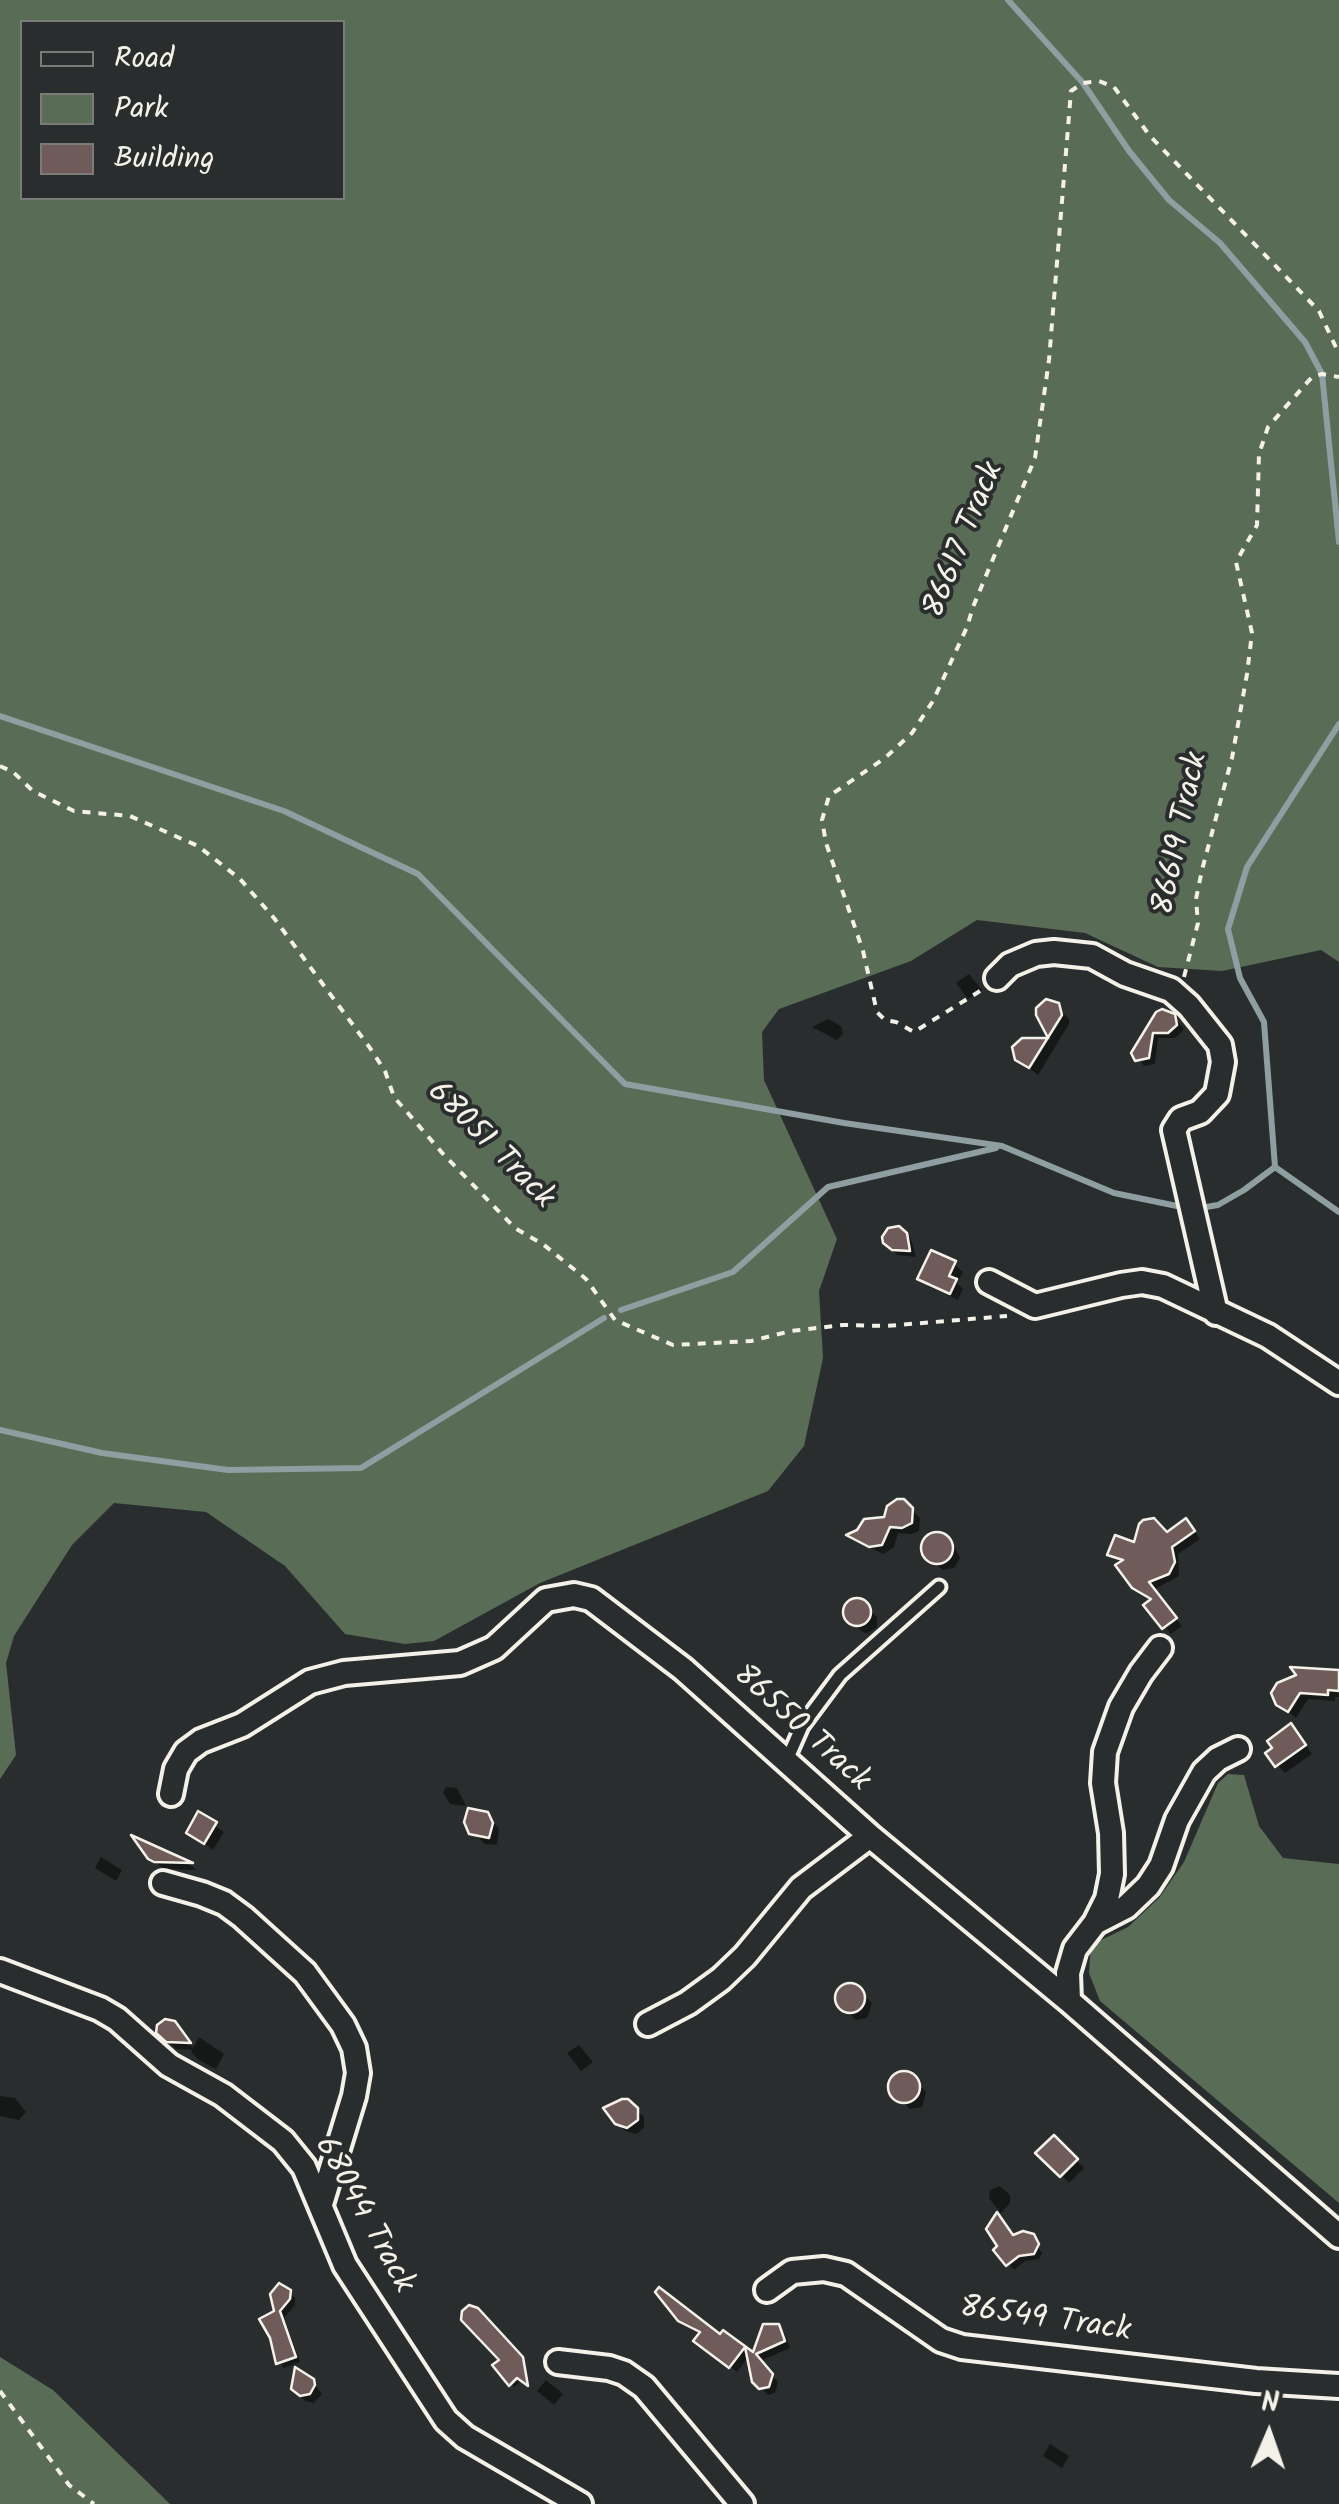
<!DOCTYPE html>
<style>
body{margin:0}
#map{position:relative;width:1339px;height:2504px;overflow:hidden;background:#2a2d2e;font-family:Kalam,sans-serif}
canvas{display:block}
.legend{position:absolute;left:20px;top:20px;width:325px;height:180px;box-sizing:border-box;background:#2a2d2e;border:2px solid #7b7b78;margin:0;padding:12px 18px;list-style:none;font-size:30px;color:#f4f1e8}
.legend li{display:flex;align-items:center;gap:20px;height:50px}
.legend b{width:50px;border:2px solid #7b7b78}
.north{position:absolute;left:1219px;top:2384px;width:100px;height:100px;-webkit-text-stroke:8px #2a2d2e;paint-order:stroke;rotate:2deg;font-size:28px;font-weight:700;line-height:40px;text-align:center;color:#f4f1e8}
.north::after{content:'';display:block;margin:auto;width:35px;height:45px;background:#f4f1e8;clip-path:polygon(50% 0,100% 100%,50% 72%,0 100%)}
</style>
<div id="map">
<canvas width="1339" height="2504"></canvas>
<ul class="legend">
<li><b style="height:12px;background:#2a2d2e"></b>Road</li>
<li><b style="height:28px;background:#596c56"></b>Park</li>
<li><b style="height:28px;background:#6f5c5a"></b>Building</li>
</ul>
<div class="north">N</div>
</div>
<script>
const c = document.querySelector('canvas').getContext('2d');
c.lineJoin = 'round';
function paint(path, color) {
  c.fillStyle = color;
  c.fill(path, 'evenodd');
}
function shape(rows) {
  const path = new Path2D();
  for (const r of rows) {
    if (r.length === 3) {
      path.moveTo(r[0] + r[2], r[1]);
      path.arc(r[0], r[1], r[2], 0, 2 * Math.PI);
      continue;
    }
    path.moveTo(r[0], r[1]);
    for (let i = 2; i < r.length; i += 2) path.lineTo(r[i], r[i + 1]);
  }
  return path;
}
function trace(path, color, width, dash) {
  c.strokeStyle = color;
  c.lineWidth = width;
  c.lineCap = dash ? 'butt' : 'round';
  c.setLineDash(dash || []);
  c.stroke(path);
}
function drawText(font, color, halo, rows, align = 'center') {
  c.font = font + ' Kalam,sans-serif';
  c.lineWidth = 8;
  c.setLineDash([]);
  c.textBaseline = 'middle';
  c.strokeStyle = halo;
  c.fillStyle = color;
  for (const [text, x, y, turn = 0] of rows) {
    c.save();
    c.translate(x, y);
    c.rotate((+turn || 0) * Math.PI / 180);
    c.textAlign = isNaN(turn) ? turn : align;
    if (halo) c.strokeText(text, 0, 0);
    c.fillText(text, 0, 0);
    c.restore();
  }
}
const green = shape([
 [0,0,1339,0,1339,962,1321,950,1222,971,1158,967,1085,933,977,920,911,961,779,1009,762,1032,764,1080,837,1239,819,1291,823,1358,804,1446,768,1491,540,1583,434,1641,405,1644,345,1634,285,1566,206,1512,114,1503,72,1545,14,1636,6,1663,16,1755,0,1779],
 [22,22,342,22,342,198,22,198],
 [1228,1774,1244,1775,1259,1826,1283,1858,1339,1864,1339,2203,1100,2001,1089,1973,1091,1945,1128,1927,1159,1898,1184,1862,1218,1783],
 [0,2357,53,2390,170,2504,0,2504]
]);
const shadow = shape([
 [969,974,982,990,968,999,956,983],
 [1052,1002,1069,1019,1069,1024,1038,1075,1017,1058,1023,1040,1051,1040,1039,1009],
 [1168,1012,1183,1027,1183,1031,1175,1038,1158,1038,1155,1064,1144,1066,1134,1053],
 [828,1019,841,1026,843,1034,837,1040,812,1027],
 [902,1231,911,1239,916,1257,897,1255,889,1246],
 [954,1264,963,1272,957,1283,963,1289,958,1300,928,1286,920,1278],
 [903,1502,920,1518,919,1531,911,1534,898,1533,894,1547,884,1554,857,1542,850,1536,885,1520],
 [1193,1528,1200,1539,1178,1554,1179,1576,1153,1590,1182,1626,1171,1634,1147,1605,1152,1601,1134,1587,1123,1563,1110,1554],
 [934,1535,946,1538,955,1547,960,1558,954,1568,943,1570,928,1558,924,1547,926,1538],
 [855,1600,860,1601,877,1617,877,1627,868,1633,864,1633,846,1617,847,1606],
 [1339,1672,1339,1697,1335,1697,1335,1701,1308,1699,1296,1718,1278,1703],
 [1298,1735,1312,1754,1285,1773,1277,1765],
 [446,1787,457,1788,466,1806,450,1804,443,1793],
 [481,1811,499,1828,497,1845,485,1844,468,1828],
 [199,1815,224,1832,213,1850,189,1832],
 [138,1841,191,1865,196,1870,164,1869,150,1857],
 [101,1857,122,1870,116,1881,95,1868],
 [854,1986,872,2003,867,2018,856,2020,838,2003,842,1988],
 [178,2030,193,2048,199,2037,224,2054,216,2069,199,2060,191,2052,192,2050,176,2049,159,2033],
 [579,2045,593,2062,581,2071,567,2053],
 [902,2074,907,2074,926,2092,922,2107,910,2109,892,2092,893,2081],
 [0,2096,15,2098,26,2112,19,2120,0,2116],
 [627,2102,644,2117,644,2128,636,2134,625,2131,617,2123],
 [1054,2138,1084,2168,1069,2183,1039,2153],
 [1000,2186,1010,2195,1010,2203,998,2216,1014,2237,1028,2234,1042,2253,1039,2259,1025,2261,1014,2270,996,2250,1000,2247,990,2225,1000,2212,989,2198,990,2190],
 [283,2287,295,2298,295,2305,284,2318,300,2362,284,2368,279,2362,276,2313],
 [477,2310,525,2363,529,2385,522,2380,514,2387,496,2366,503,2360],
 [680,2319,721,2338,724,2334,754,2356,778,2327,785,2334,790,2348,760,2361,778,2382,775,2393,768,2395,754,2381,749,2356,737,2372,703,2347,701,2334],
 [309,2377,322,2394,314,2403,305,2401,297,2392],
 [546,2380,563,2394,554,2405,537,2391],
 [1050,2444,1069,2456,1062,2468,1043,2456]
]);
const stream = shape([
 [1008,0,1083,83,1129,151,1169,200,1220,243,1305,342,1322,374,1339,542],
 [0,716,284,811,418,874,625,1084,844,1123,1002,1146,1114,1193,1177,1206],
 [1275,1167,1264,1022,1240,978,1228,929,1247,867,1339,724],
 [1206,1207,1218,1205,1244,1190,1275,1167,1339,1212],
 [621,1310,733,1272,828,1187,996,1148],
 [0,1430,102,1453,228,1470,361,1468,604,1318]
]);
const building = shape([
 [1046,999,1059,1003,1062,1015,1029,1068,1015,1060,1012,1047,1022,1038,1048,1038,1036,1015,1036,1008,1046,999],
 [1162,1009,1175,1014,1177,1025,1168,1033,1153,1033,1149,1058,1135,1061,1131,1053,1156,1012,1162,1009],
 [899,1226,907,1233,910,1251,892,1250,883,1243,882,1237,888,1228,899,1226],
 [931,1250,956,1261,949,1276,957,1279,950,1294,917,1279,931,1250],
 [897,1499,904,1499,913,1508,912,1523,902,1528,890,1527,882,1545,869,1547,846,1535,857,1530,864,1519,884,1517,887,1506,897,1499],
 [1154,1518,1167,1532,1186,1518,1195,1531,1172,1547,1175,1562,1169,1574,1149,1582,1177,1618,1162,1629,1143,1605,1151,1599,1132,1588,1115,1565,1123,1560,1107,1555,1115,1535,1134,1542,1139,1524,1143,1520,1154,1518],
 [937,1548,16],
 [857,1612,14],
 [1290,1667,1339,1670,1339,1691,1328,1690,1328,1695,1300,1693,1288,1712,1276,1705,1271,1693,1277,1683,1296,1675,1290,1667],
 [1291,1723,1306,1745,1275,1767,1265,1753,1272,1748,1267,1741,1291,1723],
 [468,1808,488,1812,493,1823,489,1838,469,1834,464,1822,468,1808],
 [198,1811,217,1822,204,1844,186,1833,198,1811],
 [131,1835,193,1863,154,1862,148,1859,131,1835],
 [850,1998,15],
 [165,2019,175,2021,191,2043,166,2042,156,2033,157,2025,165,2019],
 [904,2087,16],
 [622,2099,628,2099,638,2108,638,2120,627,2128,615,2124,603,2108,622,2099],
 [1054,2135,1078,2159,1060,2177,1035,2153,1054,2135],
 [997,2212,1013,2235,1023,2231,1034,2234,1039,2244,1034,2254,1019,2256,1006,2266,993,2250,997,2246,986,2229,997,2212],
 [279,2283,291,2290,290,2299,280,2311,296,2357,276,2364,270,2338,259,2319,274,2311,270,2294,279,2283],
 [659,2287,720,2334,723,2330,753,2352,763,2324,779,2324,785,2341,756,2354,773,2374,769,2387,759,2389,752,2382,745,2347,729,2368,693,2341,700,2332,678,2321,655,2292,659,2287],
 [469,2305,478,2308,523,2357,528,2386,517,2378,509,2386,492,2365,499,2360,461,2320,462,2311,469,2305],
 [295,2367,314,2379,315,2385,310,2394,300,2396,291,2389,295,2367]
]);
const path = shape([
 [0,766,13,772,33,791,74,811,130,816,198,846,240,879,274,918,370,1048,385,1071,394,1097,444,1155,515,1228,544,1245,586,1279,615,1320,673,1345,751,1341,791,1331,843,1325,886,1326,1007,1316],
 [1184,977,1198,923,1196,899,1202,870,1232,758,1247,674,1252,633,1236,562,1257,525,1259,454,1268,427,1312,377,1322,374,1339,377],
 [980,991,914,1032,896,1022,885,1020,877,1012,863,951,826,843,822,820,829,796,885,758,912,733,933,701,967,627,973,607,1035,458,1049,360,1071,91,1083,83,1099,81,1114,87,1150,136,1319,311,1339,354],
 [0,2391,69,2485,94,2504]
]);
const service = shape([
 [787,1760,802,1726,840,1675,939,1587]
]);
const minor = shape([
 [997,978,1010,965,1036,954,1054,952,1092,956,1125,974,1171,990,1189,1006,1220,1045,1223,1062,1217,1094,1200,1112,1181,1119,1174,1130,1216,1313],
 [989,1282,1035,1306,1121,1285,1142,1282,1163,1286,1268,1336,1339,1383],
 [171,1794,176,1769,186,1752,201,1741,242,1725,310,1682,344,1673,460,1663,494,1648,546,1600,574,1595,591,1599,683,1669,870,1836,1069,2001,1339,2236],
 [163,1883,202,1894,224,1903,243,1917,305,1973,343,2025,354,2048,358,2073,354,2096,321,2204],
 [1095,1923,1126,1907,1148,1886,1161,1866,1177,1820,1204,1772,1218,1759,1238,1749],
 [0,1971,100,2009,117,2019,169,2065,223,2095,283,2141,304,2167,345,2265,446,2420,465,2437,580,2504],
 [1069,2001,1068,1973,1075,1949,1095,1923,1107,1899,1112,1874,1111,1833,1103,1783,1105,1752,1121,1707,1141,1673,1160,1648],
 [648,2024,688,2003,721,1979,745,1956,801,1888,870,1836],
 [767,2290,792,2272,824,2269,846,2274,941,2340,962,2347,1256,2381,1339,2386],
 [558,2362,609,2368,624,2373,644,2387,742,2504]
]);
const streetNames = [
 ["86617 Track",966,541,-68],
 ["86619 Track",1183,834,-78],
 ["68051 Track",489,1147,45],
 ["86550 Track",800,1730,42],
 ["68044 Track",362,2216,61],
 ["86549 Track",1045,2322,8]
];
paint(green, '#596c56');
paint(shadow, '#0007');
trace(stream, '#8f9fa1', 6);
paint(building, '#6f5c5a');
trace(building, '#f4f1e8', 2.5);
trace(service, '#f4f1e8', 19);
trace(minor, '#f4f1e8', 30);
trace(path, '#f4f1e8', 4, [8, 8]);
trace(service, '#2a2d2e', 11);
trace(minor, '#2a2d2e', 22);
drawText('32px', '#f4f1e8', '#2a2d2e', streetNames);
</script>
